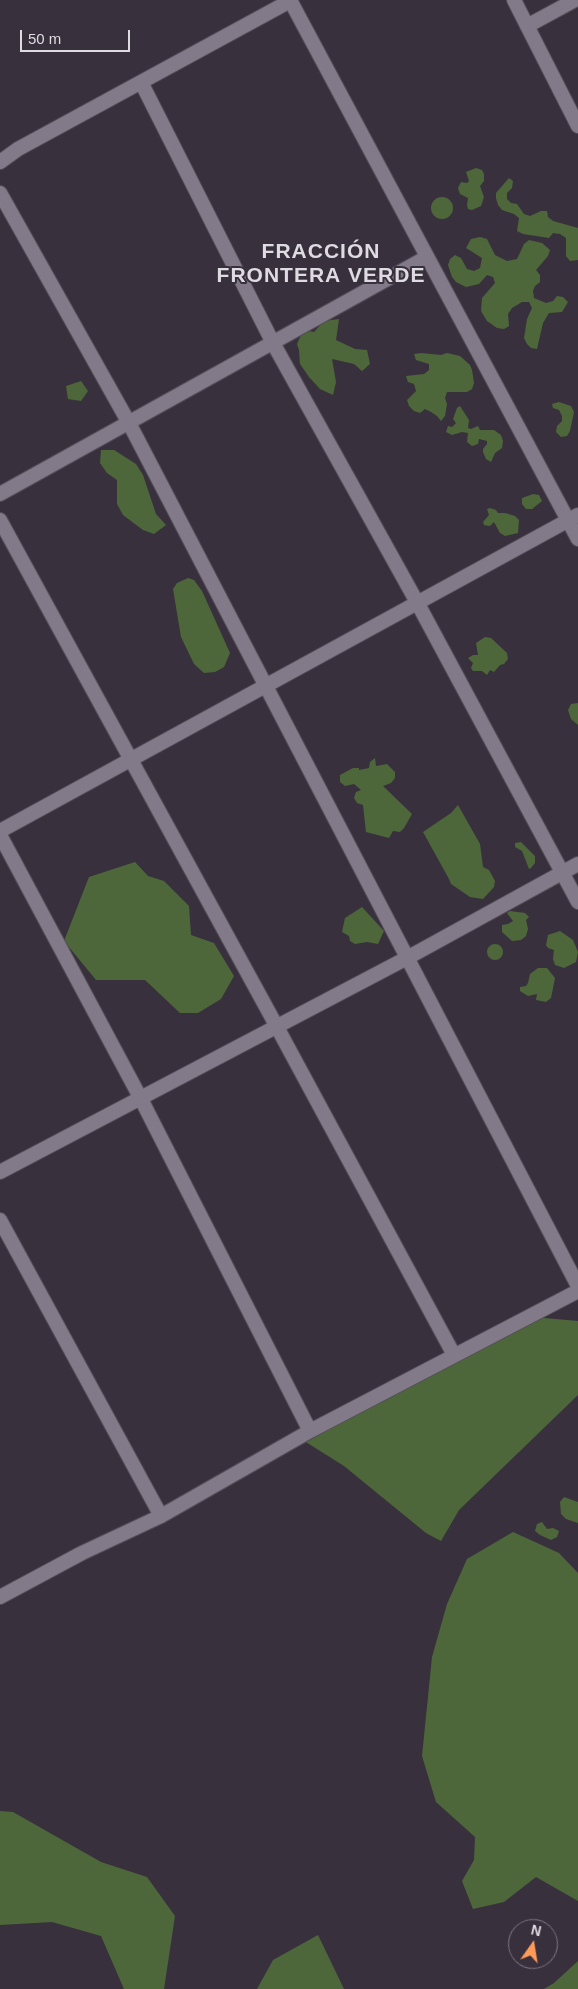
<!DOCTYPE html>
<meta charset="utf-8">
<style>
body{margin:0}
#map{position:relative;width:578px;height:1989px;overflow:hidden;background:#38313d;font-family:Helvetica,sans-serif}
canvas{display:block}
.north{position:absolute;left:508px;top:1919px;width:50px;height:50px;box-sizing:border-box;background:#38313d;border:1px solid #7b757f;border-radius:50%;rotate:13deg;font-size:14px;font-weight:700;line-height:20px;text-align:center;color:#dfdbe3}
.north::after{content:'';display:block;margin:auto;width:18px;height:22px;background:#ff9b59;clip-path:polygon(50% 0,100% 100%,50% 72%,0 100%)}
.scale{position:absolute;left:20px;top:30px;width:110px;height:22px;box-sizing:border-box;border:2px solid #dfdbe3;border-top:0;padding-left:6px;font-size:15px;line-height:18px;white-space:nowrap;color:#dfdbe3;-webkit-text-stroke:4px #38313d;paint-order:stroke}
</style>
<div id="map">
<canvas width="578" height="1989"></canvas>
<div class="north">N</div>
<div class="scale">50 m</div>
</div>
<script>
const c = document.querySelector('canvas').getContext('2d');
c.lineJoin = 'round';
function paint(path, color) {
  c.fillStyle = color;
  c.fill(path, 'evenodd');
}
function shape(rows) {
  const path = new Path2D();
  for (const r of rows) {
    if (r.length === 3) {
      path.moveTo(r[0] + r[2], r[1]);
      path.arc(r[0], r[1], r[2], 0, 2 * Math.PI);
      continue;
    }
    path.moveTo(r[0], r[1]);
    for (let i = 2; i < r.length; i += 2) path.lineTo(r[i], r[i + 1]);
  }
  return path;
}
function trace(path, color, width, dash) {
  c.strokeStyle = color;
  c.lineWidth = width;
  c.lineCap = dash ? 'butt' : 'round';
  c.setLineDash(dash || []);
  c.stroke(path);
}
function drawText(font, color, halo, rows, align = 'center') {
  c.font = font + ' Helvetica,sans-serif';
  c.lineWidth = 4;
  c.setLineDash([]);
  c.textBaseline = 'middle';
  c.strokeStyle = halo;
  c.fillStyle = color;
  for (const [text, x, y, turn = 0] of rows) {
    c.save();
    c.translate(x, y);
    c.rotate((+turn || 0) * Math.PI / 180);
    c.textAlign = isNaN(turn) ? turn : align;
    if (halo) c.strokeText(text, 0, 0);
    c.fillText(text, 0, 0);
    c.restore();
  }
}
const forest = shape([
 [476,168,482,170,484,174,484,181,480,186,484,197,481,206,472,210,468,209,467,205,468,198,460,194,458,188,461,182,467,183,469,181,466,172],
 [509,178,513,181,512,188,507,193,507,199,511,203,517,204,524,214,530,216,541,211,547,211,548,217,553,221,578,228,578,260,570,261,566,256,566,238,560,234,553,233,549,238,523,234,517,231,519,218,514,214,502,210,498,205,496,198,496,193],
 [442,208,11],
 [480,237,487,239,495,255,507,261,517,259,524,244,529,240,542,243,550,250,548,256,536,270,540,275,540,282,535,286,533,291,534,298,546,303,553,301,557,296,563,297,568,302,562,312,549,313,543,323,537,349,531,348,527,344,524,338,527,319,532,308,529,302,522,302,512,308,508,314,509,326,504,329,497,328,487,321,481,311,482,298,495,283,493,277,487,275,479,284,466,287,456,282,452,277,448,265,450,259,455,255,461,258,467,269,474,271,480,268,482,258,466,248,471,239],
 [339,319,336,340,355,349,367,350,370,364,362,371,354,364,332,359,336,382,333,395,320,389,309,377,300,364,299,350,297,344,302,333,308,331,314,332,324,321],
 [421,353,441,355,447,353,460,356,470,365,472,370,474,383,472,389,467,392,447,392,445,398,447,404,445,416,441,421,437,416,431,412,425,409,420,413,414,411,409,406,407,400,416,391,414,384,408,382,406,376,424,374,429,370,429,364,416,360,414,354],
 [81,381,88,391,81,401,68,399,66,386],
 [559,402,571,406,574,412,570,431,567,436,561,437,556,432,557,426,562,421,562,416,559,410,553,408,552,404],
 [460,406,469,420,468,428,471,429,478,426,480,430,494,430,501,435,503,441,502,448,495,453,491,462,486,459,483,452,483,449,487,444,487,441,479,439,478,444,472,446,467,442,468,433,462,432,452,435,446,432,448,426,452,427,456,423,453,419,457,408],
 [101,450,114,450,136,464,143,475,156,514,166,525,154,534,143,530,123,515,117,504,117,480,107,473,100,463],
 [533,494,539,495,542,501,532,509,526,509,522,504,522,498],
 [490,508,496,510,498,513,505,513,515,516,519,520,518,533,505,536,500,533,494,522,490,526,484,525,483,522,489,515,487,509],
 [188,578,194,580,202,591,230,653,224,667,215,672,204,673,194,664,181,637,173,589,177,583],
 [485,637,491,638,507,653,508,659,504,664,500,665,494,672,490,670,487,675,482,671,473,671,471,668,473,663,468,658,473,655,478,655,476,643],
 [578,703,578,725,571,719,568,710,571,704],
 [375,758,376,766,387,764,395,772,395,778,391,783,383,786,412,814,404,828,400,832,393,831,389,838,366,832,363,805,357,803,354,798,356,792,361,790,354,784,345,786,340,782,340,775,353,768,359,768,359,770,369,768,370,762],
 [458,805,480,844,483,867,489,870,495,881,494,887,483,899,470,897,451,884,449,879,423,832,451,813],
 [521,842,535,856,535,863,531,868,529,869,522,851,515,847,515,843],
 [135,862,148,876,164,881,189,906,191,935,214,943,234,976,221,999,198,1013,180,1013,145,980,96,980,64,941,89,877],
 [362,907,384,931,378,944,367,942,355,944,350,941,349,936,342,932,345,918],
 [510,911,525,913,529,917,526,920,528,929,526,936,521,940,512,941,502,932,502,925,508,924,513,921,507,913],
 [560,931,573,940,578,952,576,962,564,968,555,965,553,959,554,950,548,948,546,945,548,935],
 [495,952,8],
 [538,968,547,968,555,978,551,998,546,1002,536,1000,537,994,528,996,520,991,520,987,526,986,528,983,530,974],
 [533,1317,578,1321,578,1395,459,1510,441,1541,426,1533,344,1466,301,1439],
 [564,1497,578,1502,578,1523,566,1519,561,1514,560,1502],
 [542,1522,547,1529,553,1528,559,1531,557,1537,551,1540,540,1535,535,1531,537,1524],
 [513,1532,559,1553,578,1573,578,1901,536,1877,504,1902,473,1909,462,1881,474,1860,475,1837,436,1802,422,1756,432,1657,447,1604,467,1559],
 [0,1811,13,1812,101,1862,147,1877,175,1916,164,1989,124,1989,101,1936,52,1922,0,1925],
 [318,1935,344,1989,257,1989,273,1960],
 [578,1961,578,1989,544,1989,554,1983]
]);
const street = shape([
 [290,0,578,539],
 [514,0,578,126],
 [527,26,575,0],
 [141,82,273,343,418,604,578,902],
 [0,162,18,149,290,1],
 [0,193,129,423,578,1286],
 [0,494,427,257],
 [0,520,277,1027,454,1355],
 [0,831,578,515],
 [0,835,141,1099,310,1431],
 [0,1172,407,958,578,864],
 [0,1220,161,1516],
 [0,1597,82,1553,161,1516,310,1431,578,1291]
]);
const districtNames = [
 ["FRACCIÓN",321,252],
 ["FRONTERA VERDE",321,276]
];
paint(forest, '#4d673a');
trace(street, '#554f59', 16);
trace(street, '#827a88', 14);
c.letterSpacing = '1px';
drawText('bold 21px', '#dfdbe3', '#38313d', districtNames);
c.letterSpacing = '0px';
</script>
